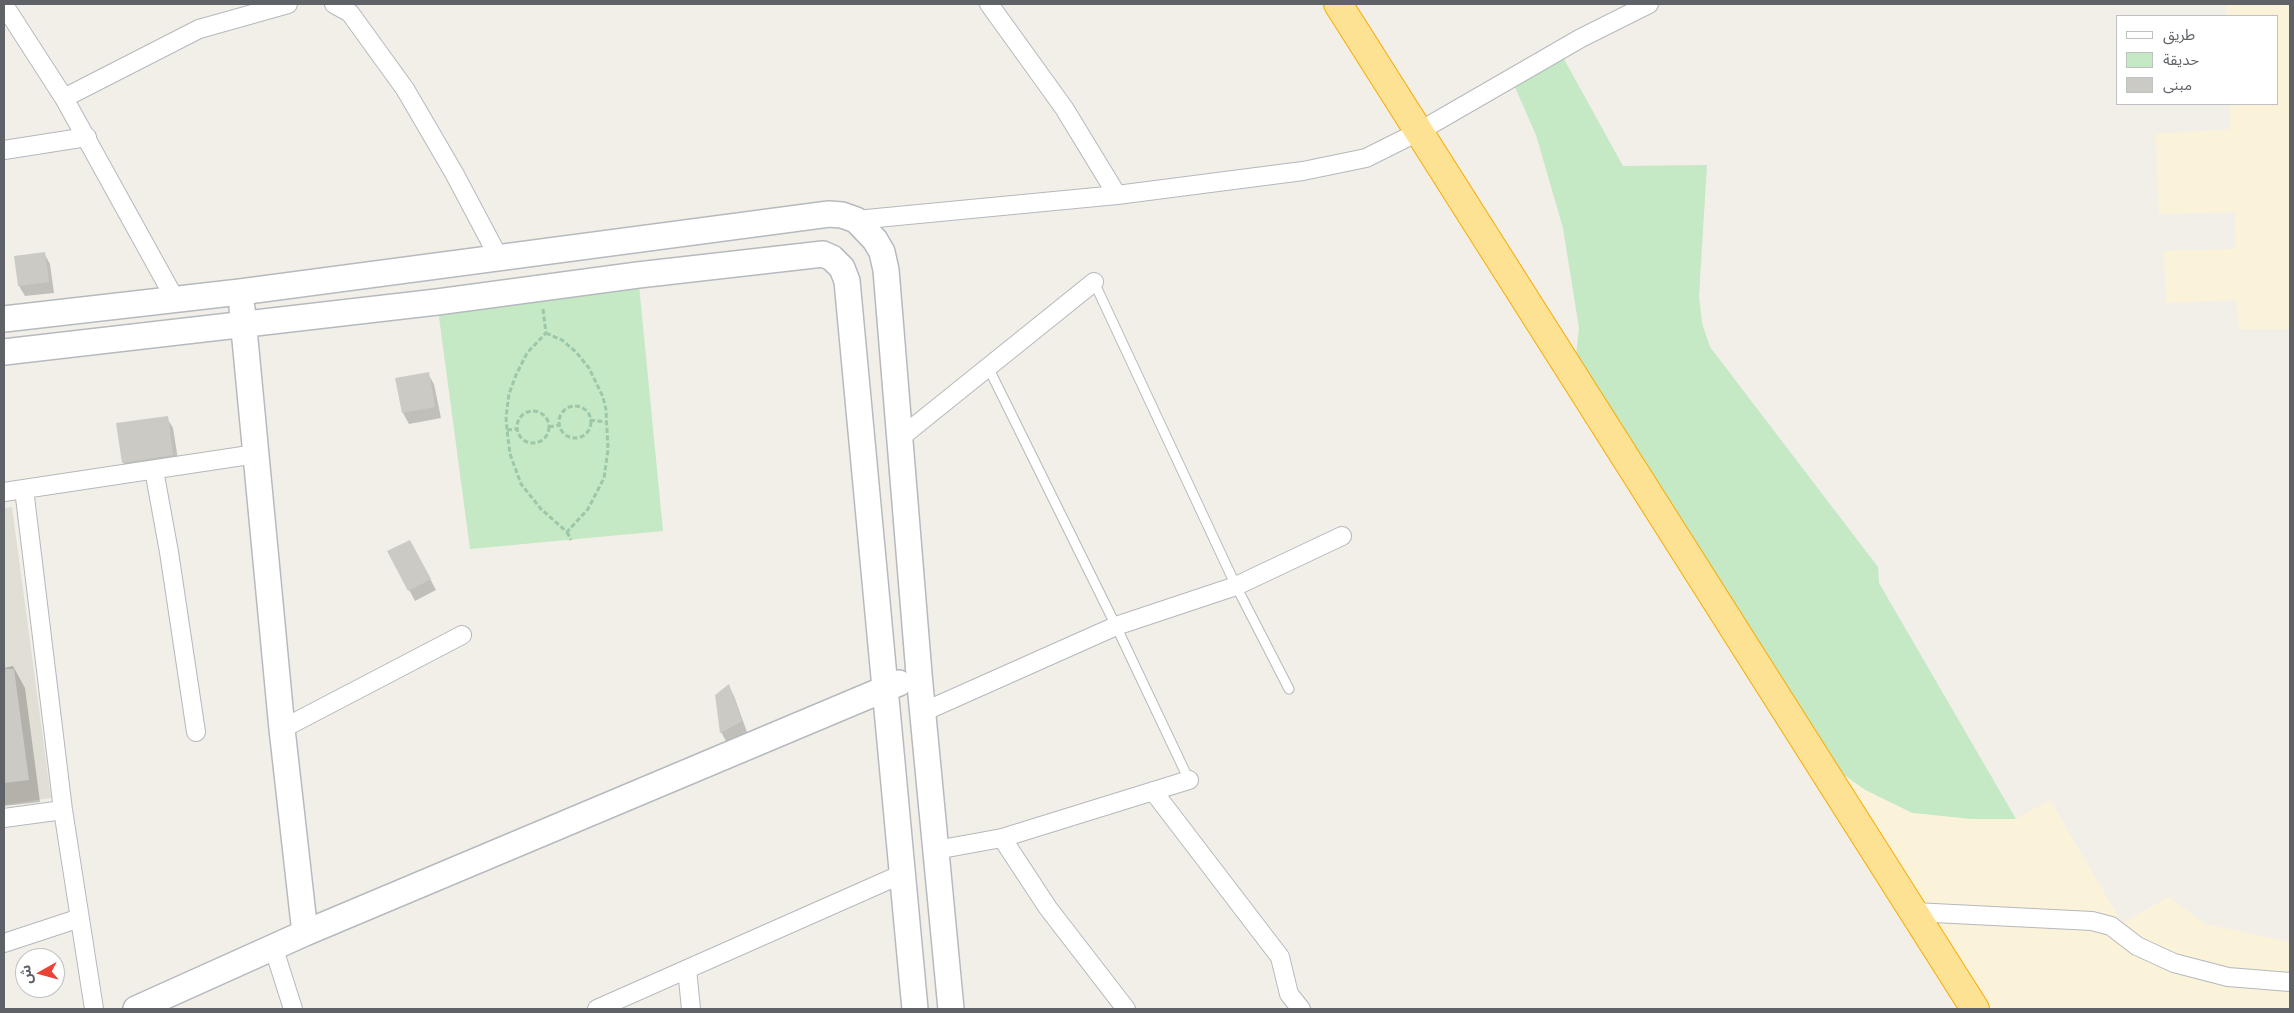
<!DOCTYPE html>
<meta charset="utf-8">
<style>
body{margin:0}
#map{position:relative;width:2294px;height:1013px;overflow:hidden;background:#f1efe8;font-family:Montserrat,"Noto Sans Arabic",sans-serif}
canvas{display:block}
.frame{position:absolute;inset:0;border:5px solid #5f6368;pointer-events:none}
.legend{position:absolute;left:2116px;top:15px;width:162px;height:90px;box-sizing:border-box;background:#fff;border:1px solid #bfc1c3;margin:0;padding:6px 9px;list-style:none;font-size:15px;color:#5f6368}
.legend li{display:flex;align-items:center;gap:10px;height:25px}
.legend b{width:25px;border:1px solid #bfc1c3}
.north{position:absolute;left:15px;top:948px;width:50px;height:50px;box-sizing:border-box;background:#fff;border:1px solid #bfc1c3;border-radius:50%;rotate:263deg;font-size:14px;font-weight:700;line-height:20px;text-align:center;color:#5f6368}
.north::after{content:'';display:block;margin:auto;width:18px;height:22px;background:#ea4335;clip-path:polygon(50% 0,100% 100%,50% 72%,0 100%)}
</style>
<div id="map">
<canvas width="2294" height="1013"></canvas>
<div class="frame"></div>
<ul class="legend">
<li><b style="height:6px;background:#fff"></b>طريق</li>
<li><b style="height:14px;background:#c5e8c5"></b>حديقة</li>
<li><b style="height:14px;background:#cccac5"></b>مبنى</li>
</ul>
<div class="north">ش</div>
</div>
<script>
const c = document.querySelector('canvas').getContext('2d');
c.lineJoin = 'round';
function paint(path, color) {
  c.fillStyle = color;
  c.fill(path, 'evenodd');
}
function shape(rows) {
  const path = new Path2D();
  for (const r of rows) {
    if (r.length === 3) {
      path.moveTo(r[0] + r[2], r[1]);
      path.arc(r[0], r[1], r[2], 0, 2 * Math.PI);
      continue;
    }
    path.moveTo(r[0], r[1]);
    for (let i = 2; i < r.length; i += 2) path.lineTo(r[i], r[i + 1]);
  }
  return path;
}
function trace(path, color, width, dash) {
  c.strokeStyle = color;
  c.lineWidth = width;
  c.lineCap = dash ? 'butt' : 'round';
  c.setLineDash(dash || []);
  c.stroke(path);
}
const education = shape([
 [12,507,51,798,4,805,4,508]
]);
const green = shape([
 [1559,50,1623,166,1707,165,1699,296,1702,323,1710,347,1878,567,1879,583,2016,819,1970,819,1912,813,1865,790,1813,753,1574,374,1579,328,1563,228,1536,135,1511,78],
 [638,275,663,531,470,549,437,302]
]);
const sand = shape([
 [2226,4,2290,4,2290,329,2239,329,2237,300,2166,303,2164,251,2236,249,2235,212,2159,214,2156,134,2230,129,2230,104,2278,104,2278,16,2227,16],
 [1813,753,1865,790,1912,813,1970,819,2016,819,2050,800,2122,923,2169,897,2205,924,2290,942,2290,1009,1975,1009]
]);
const shadow = shape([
 [44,253,50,264,54,293,25,296,19,286],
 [428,374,434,384,441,418,409,424,403,413,397,379],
 [167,418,173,428,179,466,129,473,123,462],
 [389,552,416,552,436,590,415,601],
 [13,666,25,688,40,802,4,806,4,668],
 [729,686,734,696,747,732,727,743,721,732]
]);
const building = shape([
 [45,252,49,282,18,286,14,256],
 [429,372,435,407,402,413,395,378],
 [168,416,173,455,122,463,116,423],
 [410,540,431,579,408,591,387,551],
 [4,669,14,669,29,780,4,783],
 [729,684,742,721,720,733,715,695]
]);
const path = shape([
 [543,309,546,333],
 [546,333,562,340,576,352,589,368,603,397,606,410,608,450,604,478,588,509,567,532,541,509,521,484,510,454,507,430,506,417,509,394,516,375,527,353,546,333],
 [575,422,16],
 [533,427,16],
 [590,420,606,422],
 [549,427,559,425],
 [507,430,517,429],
 [567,532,571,540]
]);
const lane = shape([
 [1094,282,1236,586,1289,689],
 [988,367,1116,626,1189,780]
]);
const street = shape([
 [334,4,350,13,405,89,454,173,498,256],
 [989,4,1064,108,1117,195],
 [4,5,64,98,175,299],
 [64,98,199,29,288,4],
 [4,150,87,137],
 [856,220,1117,195,1303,171,1366,158,1418,132,1581,38,1649,4],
 [900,438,1094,282],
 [154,470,169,552,196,732],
 [24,489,63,810,94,1009],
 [4,492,256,454],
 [923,712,1116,626,1236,586,1342,536],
 [282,729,462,635],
 [1153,791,1280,957,1289,994,1301,1009],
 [4,818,63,810],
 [1002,838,1048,908,1126,1009],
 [936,850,1002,838,1189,780],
 [1914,912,2092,921,2111,926,2137,946,2174,963,2228,977,2290,982],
 [4,943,80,918],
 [273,946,293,1009],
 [687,969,691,1009],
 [597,1009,902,874]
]);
const secondary = shape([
 [242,308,282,729,305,933],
 [4,319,240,292,829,214,842,215,856,220,875,240,882,252,886,270,919,674,951,1009],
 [4,352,437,302,638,275,823,254,832,258,842,268,847,281,915,1009],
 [136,1009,305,933,899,683]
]);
const highway = shape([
 [1338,4,1975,1009]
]);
paint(education, '#e1ded6');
paint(green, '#c5e8c5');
paint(sand, '#fbf3d9');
paint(shadow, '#0003');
paint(building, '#cccac5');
trace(lane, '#b5b8bc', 11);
trace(street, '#b5b8bc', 20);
trace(secondary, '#b6babf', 28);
trace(highway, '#f9ab00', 30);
trace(path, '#9cc7a9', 3, [5, 2.5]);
trace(lane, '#fff', 9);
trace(street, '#fff', 18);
trace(secondary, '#fff', 25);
trace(highway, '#fde293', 28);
</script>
